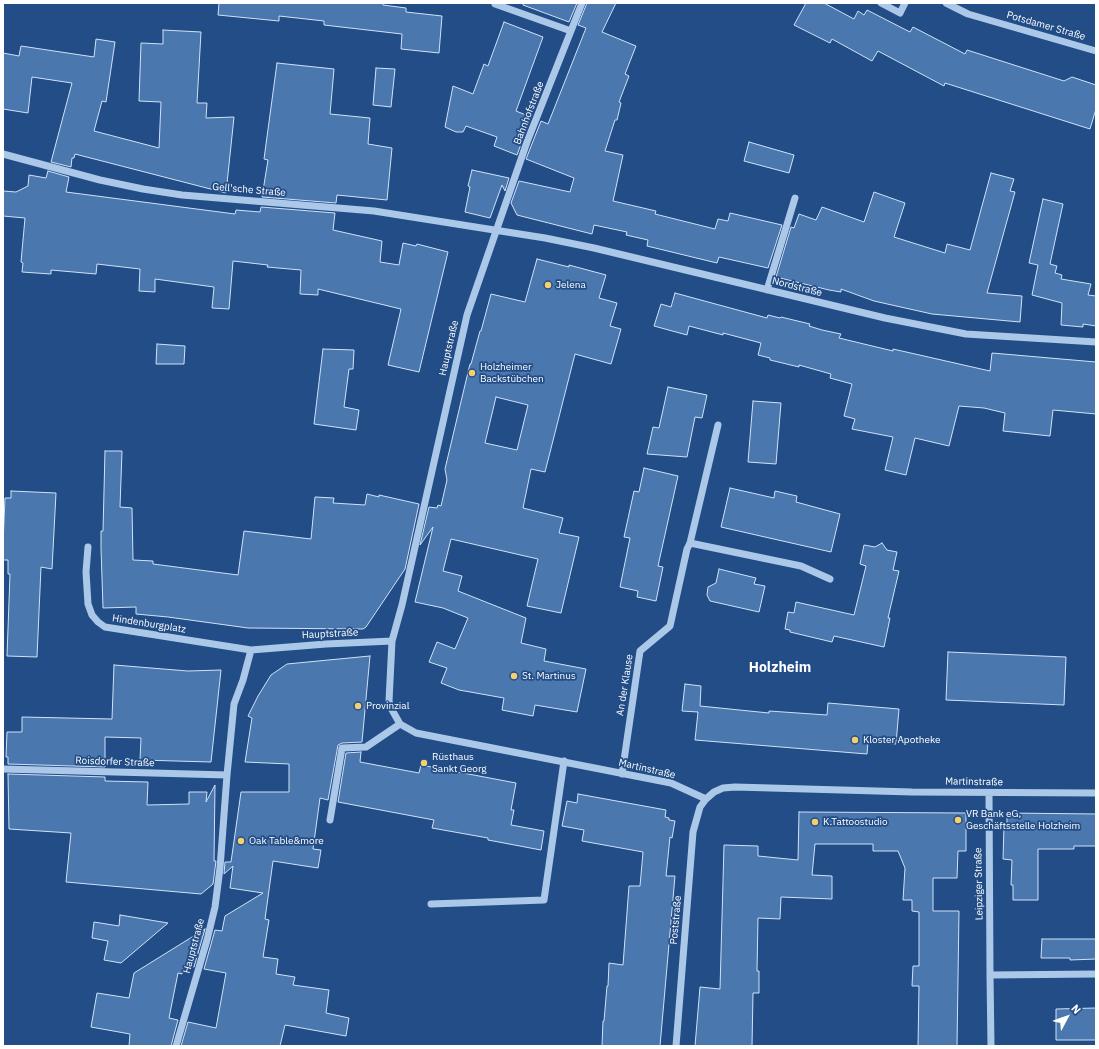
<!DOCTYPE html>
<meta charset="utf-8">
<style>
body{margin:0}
#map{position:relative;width:1099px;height:1049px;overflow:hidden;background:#224d87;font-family:"IBM Plex Sans",sans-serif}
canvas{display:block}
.frame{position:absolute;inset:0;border:4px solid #fff;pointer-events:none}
.north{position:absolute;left:1047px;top:997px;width:40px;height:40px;-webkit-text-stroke:3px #224d87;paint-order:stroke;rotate:49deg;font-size:11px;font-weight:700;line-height:16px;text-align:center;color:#fff}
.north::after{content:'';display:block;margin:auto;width:14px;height:18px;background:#fff;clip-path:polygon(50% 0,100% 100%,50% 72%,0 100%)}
</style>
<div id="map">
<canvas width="1099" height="1049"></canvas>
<div class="frame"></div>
<div class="north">N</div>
</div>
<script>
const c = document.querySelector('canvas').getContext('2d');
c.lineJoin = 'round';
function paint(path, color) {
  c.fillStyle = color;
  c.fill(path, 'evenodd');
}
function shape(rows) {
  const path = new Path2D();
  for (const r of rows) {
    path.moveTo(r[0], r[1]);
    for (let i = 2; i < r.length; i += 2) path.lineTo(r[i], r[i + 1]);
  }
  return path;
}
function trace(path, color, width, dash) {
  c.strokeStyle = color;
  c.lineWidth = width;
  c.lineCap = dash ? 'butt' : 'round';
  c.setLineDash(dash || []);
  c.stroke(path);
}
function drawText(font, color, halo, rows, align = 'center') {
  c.font = font + ' "IBM Plex Sans",sans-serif';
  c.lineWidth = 3.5;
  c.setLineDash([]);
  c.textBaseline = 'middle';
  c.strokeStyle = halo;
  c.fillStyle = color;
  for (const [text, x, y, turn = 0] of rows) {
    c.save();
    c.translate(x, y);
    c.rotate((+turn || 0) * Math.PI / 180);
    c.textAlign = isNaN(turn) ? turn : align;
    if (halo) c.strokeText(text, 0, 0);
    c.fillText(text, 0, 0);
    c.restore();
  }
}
const building = shape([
 [219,3,383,3,383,5,406,8,406,12,442,16,439,53,401,49,402,34,324,25,324,21,279,16,279,21,218,15,219,3],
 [523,3,577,3,569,22,523,5,523,3],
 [587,3,616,3,602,32,636,46,625,74,629,76,619,102,621,103,617,120,615,120,605,151,623,155,613,201,656,211,655,214,715,229,718,219,728,221,730,213,782,225,768,268,719,257,717,263,647,246,648,240,626,235,627,232,594,225,592,234,517,215,511,203,519,181,570,192,574,178,526,159,541,121,548,124,586,28,578,25,587,3],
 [806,3,824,3,854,19,858,11,864,15,867,10,910,32,913,27,965,54,967,50,1064,81,1072,77,1096,85,1096,109,1090,129,945,83,944,86,878,51,872,61,832,39,830,43,794,25,806,3],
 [504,22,543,37,516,111,531,117,517,155,494,146,497,137,466,126,463,132,456,132,445,127,453,86,473,94,484,64,488,66,504,22],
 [163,30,201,32,197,103,207,103,206,118,234,117,226,193,75,154,74,158,72,158,71,167,51,162,72,83,32,77,28,113,3,109,3,53,19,56,21,46,94,57,96,39,115,42,106,102,102,101,94,131,159,148,161,102,139,101,141,43,163,44,163,30],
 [277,63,334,69,330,114,370,118,368,144,392,148,387,200,337,195,336,203,262,197,268,160,264,159,277,63],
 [376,68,395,69,391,107,373,105,376,68],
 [749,142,794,155,789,173,744,161,749,142],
 [472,170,509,178,505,191,502,185,490,218,465,212,470,187,468,186,472,170],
 [48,171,69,177,66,192,235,214,236,210,260,212,261,207,335,213,333,230,382,241,380,262,399,265,403,243,416,246,417,244,448,252,419,372,388,365,401,309,318,289,318,295,300,294,301,270,267,267,268,265,233,261,229,309,212,308,214,287,155,279,155,292,139,291,140,269,97,264,96,274,51,270,51,274,22,272,23,263,21,262,25,218,3,216,3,191,16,192,28,186,29,175,46,178,48,171],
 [991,173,1014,179,1010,191,1015,192,987,293,1022,296,1020,322,932,314,874,301,841,289,841,292,829,290,776,277,791,227,794,228,799,214,816,220,822,207,864,222,874,192,905,203,894,237,945,253,947,244,970,250,991,173],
 [1043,199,1063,204,1050,264,1057,266,1055,273,1062,275,1061,279,1091,284,1088,295,1096,296,1096,326,1083,324,1083,327,1061,325,1062,303,1032,295,1038,265,1029,263,1043,199],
 [537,259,569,267,569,265,606,275,599,298,617,303,610,326,621,329,611,364,575,354,545,472,531,469,523,508,563,518,559,533,579,537,561,613,527,606,538,559,451,539,443,571,462,576,458,591,526,618,521,643,546,649,544,661,586,669,577,712,535,705,533,716,502,710,504,698,459,690,441,683,447,668,429,662,437,642,455,649,468,618,443,608,415,602,433,527,420,545,429,507,437,508,438,505,441,506,447,480,445,469,464,389,470,364,471,364,480,331,481,331,491,294,525,302,537,259],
 [496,397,528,405,517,450,485,443,496,397],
 [675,293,767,318,768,315,780,318,781,317,810,324,809,326,822,330,841,334,839,338,893,351,893,349,990,371,992,353,1096,362,1096,414,1053,410,1050,436,1003,431,1005,413,984,408,959,406,949,446,915,438,906,475,885,470,893,437,852,429,855,419,844,416,852,384,830,378,831,374,799,365,799,367,770,360,770,358,758,355,761,343,723,333,723,335,689,326,687,335,654,326,661,304,671,307,675,293],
 [157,344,185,346,184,364,156,364,157,344],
 [323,349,354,350,353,369,349,369,344,407,359,410,356,430,314,424,323,349],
 [668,387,707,395,702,418,695,417,687,457,647,454,653,427,659,428,668,387],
 [753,401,781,403,776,464,748,462,753,401],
 [105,451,122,451,120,507,132,508,133,560,153,561,153,564,238,575,244,531,311,539,315,497,334,498,333,503,365,505,367,494,379,497,379,495,419,504,405,569,366,627,363,629,248,628,168,617,136,614,136,607,103,608,101,548,101,531,103,531,105,451],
 [644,468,678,476,658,566,663,567,656,601,637,597,638,591,620,587,630,538,624,537,634,491,639,492,644,468],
 [730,488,774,498,775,491,797,496,796,502,840,514,831,552,721,527,730,488],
 [11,491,56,493,52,569,41,567,37,657,7,656,10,574,8,574,8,560,3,560,3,544,5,498,11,498,11,491],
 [882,543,887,550,897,552,893,570,899,571,888,618,890,618,884,647,834,636,832,642,790,632,790,630,785,629,788,612,794,613,796,602,854,615,866,566,860,564,864,545,875,547,882,543],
 [719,569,756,578,754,584,765,586,759,612,710,601,707,595,708,587,716,583,719,569],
 [948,652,1066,657,1064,705,946,700,948,652],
 [370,656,362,742,342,743,338,745,328,800,320,798,313,849,321,850,318,868,273,861,265,919,269,920,263,957,278,959,276,974,295,977,293,985,329,990,326,1013,349,1018,346,1036,285,1025,280,1046,181,1046,188,1022,216,1028,226,973,204,969,215,930,222,931,225,916,263,893,230,888,233,866,224,874,225,862,231,862,241,792,289,792,289,764,245,762,252,718,248,716,258,696,271,675,287,664,370,656],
 [114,665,188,671,221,670,211,762,140,760,141,738,105,737,105,767,8,764,8,757,6,757,7,732,22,732,22,717,112,719,114,665],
 [685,684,701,686,700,706,769,713,769,711,827,715,828,703,899,709,896,744,868,742,867,754,695,740,698,712,682,711,685,684],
 [361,752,360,762,419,773,421,765,516,783,511,810,514,810,511,825,544,831,541,850,488,840,488,838,432,828,434,820,338,802,346,753,361,752],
 [8,774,105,777,105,781,148,782,147,805,189,804,189,792,207,792,206,802,215,785,214,861,216,861,213,884,201,894,66,882,71,833,9,829,8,774],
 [578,794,666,810,665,817,669,818,669,820,675,821,672,838,670,837,666,876,675,876,660,1046,602,1046,603,1021,604,1021,607,986,608,986,609,963,623,965,629,886,640,886,643,852,582,841,584,830,562,826,567,801,577,803,578,794],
 [799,812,966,813,966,851,958,851,957,878,933,878,933,911,959,911,957,1046,918,1046,919,986,912,986,913,966,919,966,919,912,912,911,912,900,903,900,905,868,898,851,873,851,873,844,815,844,812,875,832,876,832,899,781,897,780,919,758,918,757,971,759,971,759,993,753,993,752,1046,695,1046,700,987,720,989,724,845,758,846,758,856,798,860,799,812],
 [1007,813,1096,814,1096,846,1074,846,1074,849,1038,849,1038,900,1013,900,1013,885,1011,885,1012,860,1003,859,1004,826,1007,826,1007,813],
 [120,915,168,923,121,963,104,960,108,941,92,938,94,922,119,926,120,915],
 [205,929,194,967,184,965,182,974,178,973,169,1018,178,1020,171,1046,129,1046,130,1034,91,1027,97,993,129,998,134,973,205,929],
 [1042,939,1096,939,1096,959,1070,960,1070,958,1041,958,1042,939],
 [1096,1008,1096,1040,1056,1040,1056,1009,1096,1008]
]);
const minor = shape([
 [582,3,527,142,467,315,402,605,392,641,389,701,391,708,400,724,416,733,671,783,706,799],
 [881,3,900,13,905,3],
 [946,3,968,14,1096,51],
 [495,4,571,31],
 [3,154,100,180,143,189,182,195,374,211,545,238,594,248,885,318,966,334,1096,342],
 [767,290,795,198],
 [690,543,801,566,830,579],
 [88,547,86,572,88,604,92,615,98,622,105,627,251,650,326,644,392,641],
 [3,769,227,775],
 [622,774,640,651,670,626,687,549,690,543,718,425],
 [989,793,990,975,1096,974],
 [330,820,342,748,366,747,400,724],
 [431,904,544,900,564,761],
 [990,975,991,1046],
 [176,1046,207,940,215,907,220,868,227,775,234,704,243,680,251,650],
 [676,1046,693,832,700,807,706,799,714,792,723,788,735,787,912,792,1096,793]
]);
const markers = [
 [548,285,4,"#f5cf6e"],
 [472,373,4,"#f5cf6e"],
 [514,676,4,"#f5cf6e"],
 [358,706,4,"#f5cf6e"],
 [855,740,4,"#f5cf6e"],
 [424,763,4,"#f5cf6e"],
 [958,820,4,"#f5cf6e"],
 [815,822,4,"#f5cf6e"],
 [241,841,4,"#f5cf6e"]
];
const streetNames = [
 ["Potsdamer Straße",1046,26,16],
 ["Bahnhofstraße",529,113,-69],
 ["Gell'sche Straße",249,190,5],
 ["Nordstraße",797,287,14],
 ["Hauptstraße",449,348,-77],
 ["Hindenburgplatz",149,624,9],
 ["Hauptstraße",330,634,-3],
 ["An der Klause",625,685,-81],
 ["Roisdorfer Straße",115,762,2],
 ["Martinstraße",647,769,13],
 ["Martinstraße",974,782,1],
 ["Leipziger Straße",979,884,-91],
 ["Poststraße",676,920,-85],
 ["Hauptstraße",194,946,-75]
];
const poiNames = [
 ["Jelena",556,285],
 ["Holzheimer",480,367],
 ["Backstübchen",480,379],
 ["St. Martinus",522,676],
 ["Provinzial",366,706],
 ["Kloster Apotheke",863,740],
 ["Rüsthaus",432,757],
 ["Sankt Georg",432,769],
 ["VR Bank eG,",966,814],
 ["Geschäftsstelle Holzheim",966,826],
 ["K.Tattoostudio",823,822],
 ["Oak Table&more",249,841]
];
const districtNames = [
 ["Holzheim",780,668]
];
paint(building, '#4b77af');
trace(building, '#d0e2f7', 1);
trace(minor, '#acc8e9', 7);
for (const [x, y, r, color] of markers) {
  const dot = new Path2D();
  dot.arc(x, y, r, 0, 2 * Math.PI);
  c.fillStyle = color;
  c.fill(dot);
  trace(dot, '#224d87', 1.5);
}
drawText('10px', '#fff', '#224d87', streetNames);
drawText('10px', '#fff', '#224d87', poiNames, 'left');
drawText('bold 14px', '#fff', '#224d87', districtNames);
</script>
